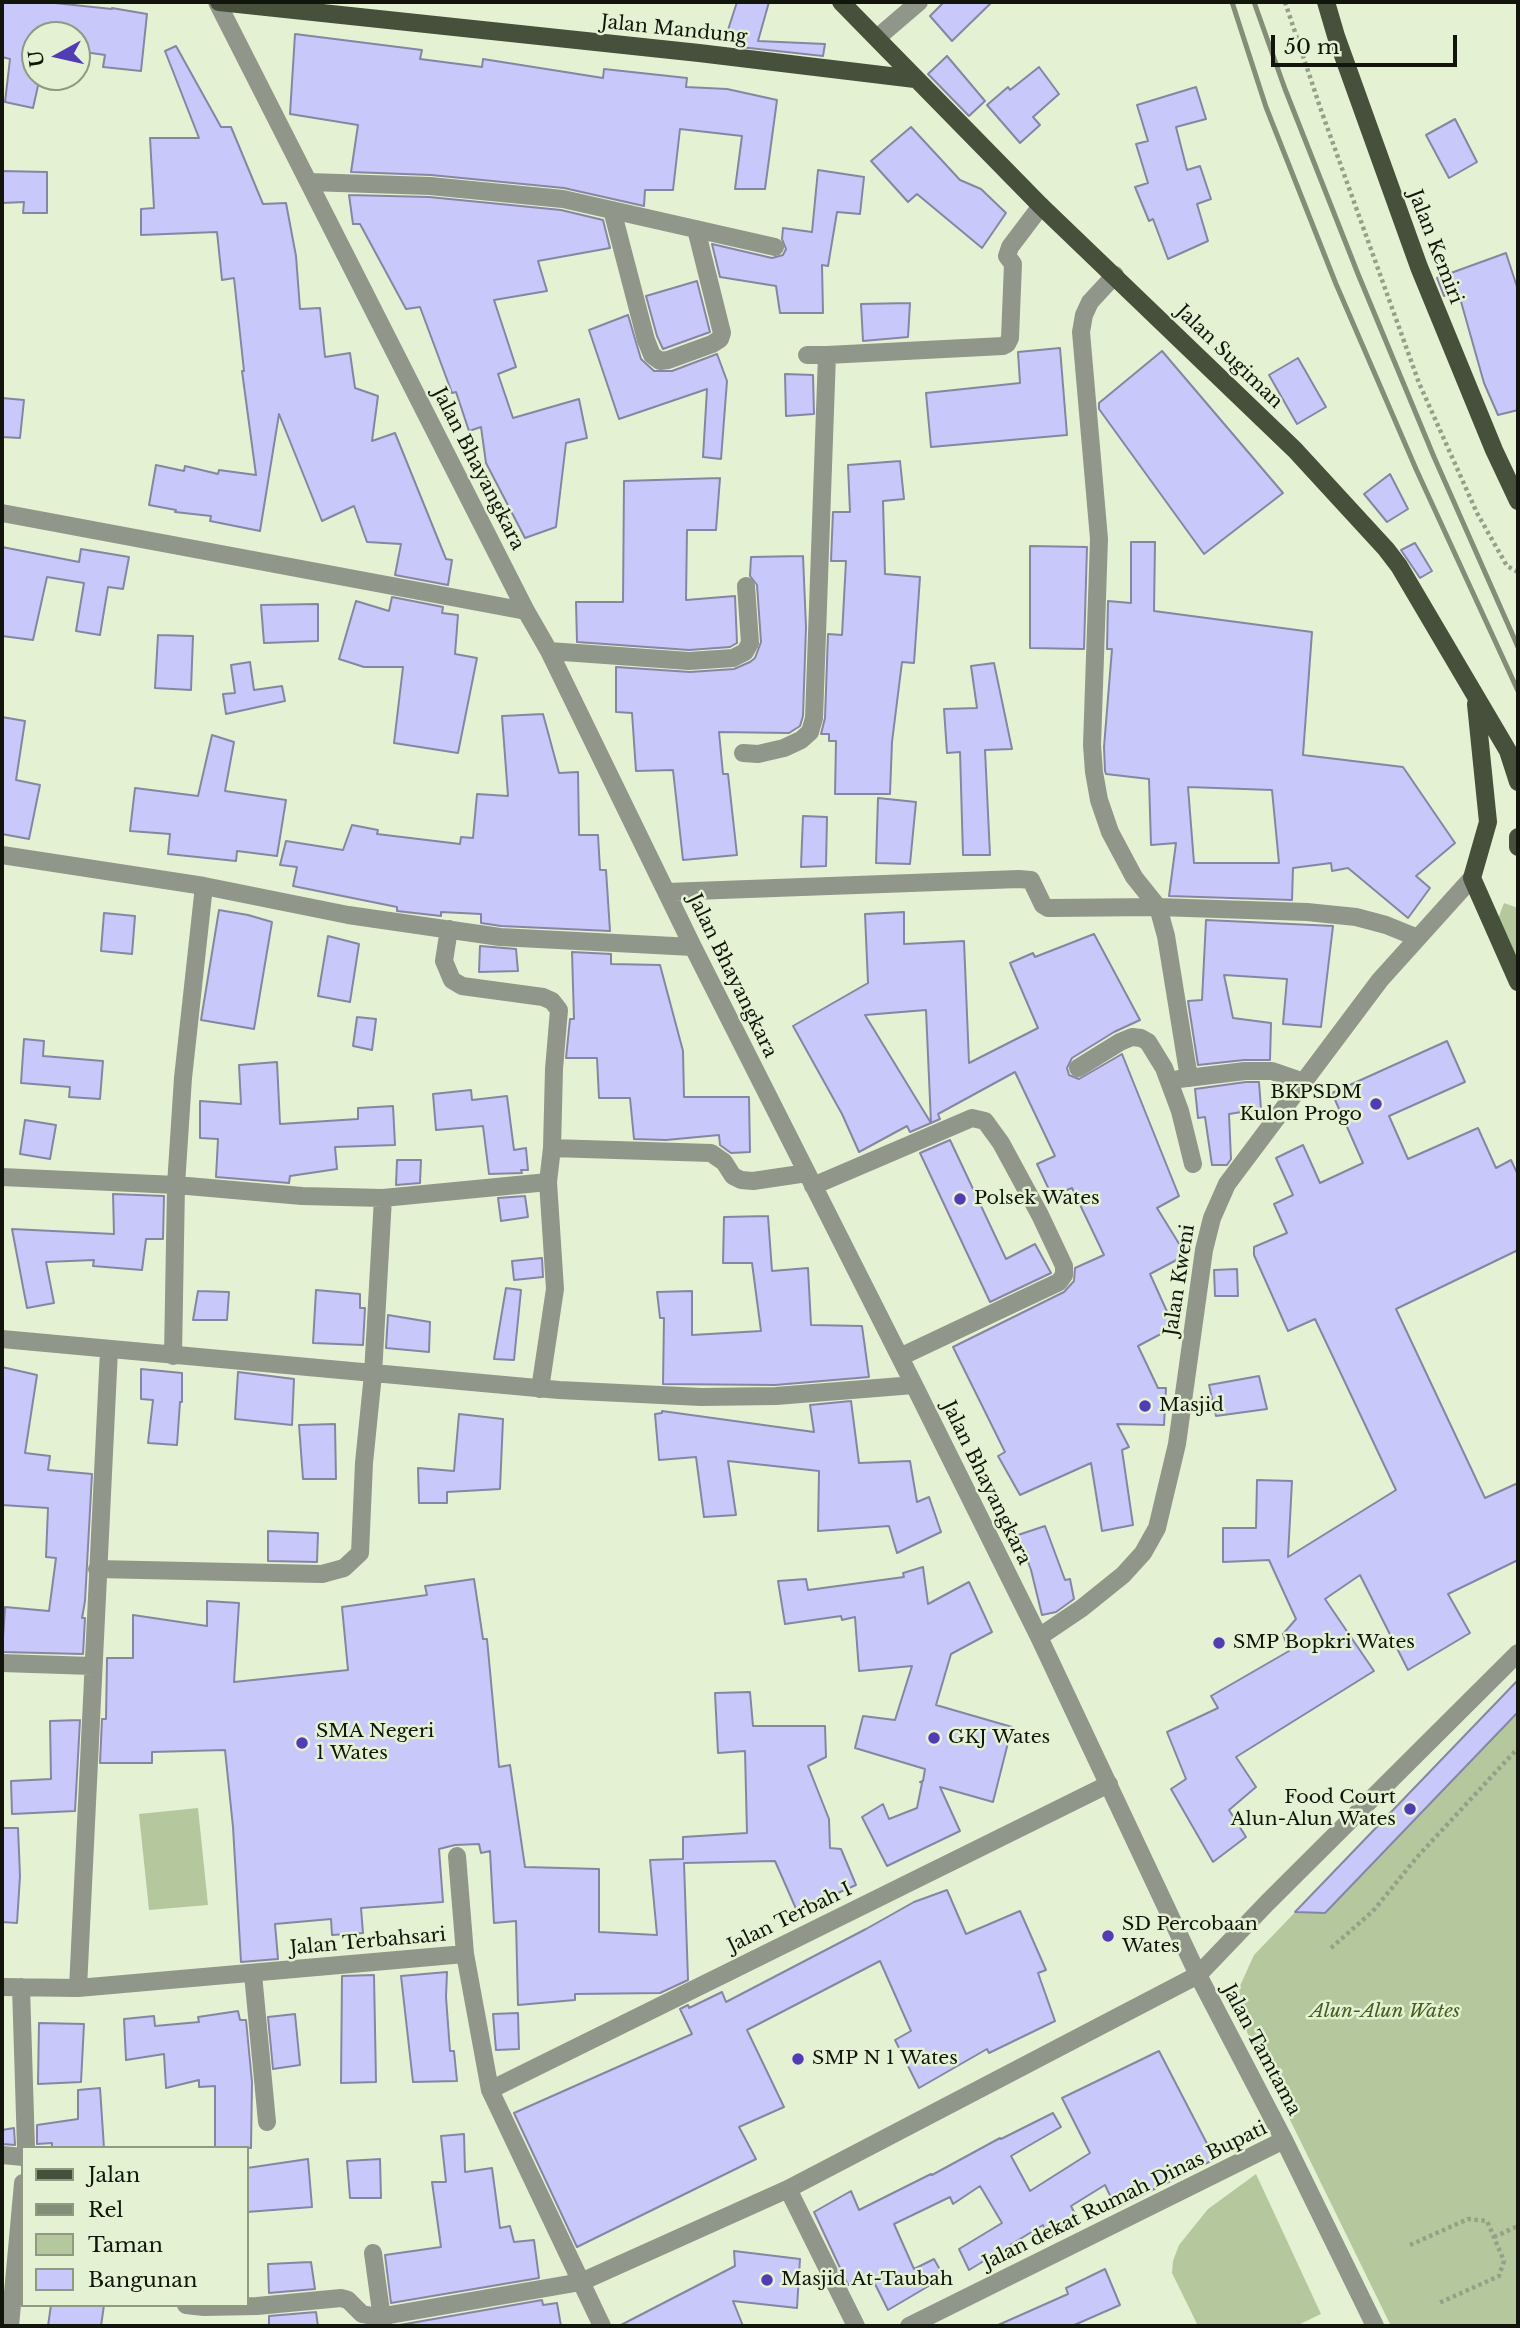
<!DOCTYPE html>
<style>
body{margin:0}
#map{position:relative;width:1520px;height:2328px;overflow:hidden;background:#e4f2d3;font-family:"Libre Baskerville",serif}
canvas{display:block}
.frame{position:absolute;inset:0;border:4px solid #11150b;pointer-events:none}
.legend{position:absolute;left:21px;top:2146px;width:228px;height:161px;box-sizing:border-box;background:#e4f2d3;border:2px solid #909a83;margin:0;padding:9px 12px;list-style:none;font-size:21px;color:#11150b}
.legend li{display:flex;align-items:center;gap:14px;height:35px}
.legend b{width:35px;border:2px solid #909a83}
.north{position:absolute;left:21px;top:21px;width:70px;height:70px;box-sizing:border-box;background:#e4f2d3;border:2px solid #909a83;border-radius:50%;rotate:262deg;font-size:19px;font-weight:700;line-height:28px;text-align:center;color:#11150b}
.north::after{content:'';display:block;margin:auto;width:24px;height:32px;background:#523cb4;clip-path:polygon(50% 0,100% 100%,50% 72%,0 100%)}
.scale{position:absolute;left:1271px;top:35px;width:186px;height:32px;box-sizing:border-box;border:4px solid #11150b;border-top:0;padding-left:9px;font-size:21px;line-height:24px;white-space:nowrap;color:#11150b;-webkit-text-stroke:5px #e4f2d3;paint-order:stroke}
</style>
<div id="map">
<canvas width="1520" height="2328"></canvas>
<div class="frame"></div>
<ul class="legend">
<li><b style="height:9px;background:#47503b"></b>Jalan</li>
<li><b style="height:9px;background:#848d78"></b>Rel</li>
<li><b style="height:19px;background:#b5c89d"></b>Taman</li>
<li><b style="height:19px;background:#c8c8fb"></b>Bangunan</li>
</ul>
<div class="north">U</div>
<div class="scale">50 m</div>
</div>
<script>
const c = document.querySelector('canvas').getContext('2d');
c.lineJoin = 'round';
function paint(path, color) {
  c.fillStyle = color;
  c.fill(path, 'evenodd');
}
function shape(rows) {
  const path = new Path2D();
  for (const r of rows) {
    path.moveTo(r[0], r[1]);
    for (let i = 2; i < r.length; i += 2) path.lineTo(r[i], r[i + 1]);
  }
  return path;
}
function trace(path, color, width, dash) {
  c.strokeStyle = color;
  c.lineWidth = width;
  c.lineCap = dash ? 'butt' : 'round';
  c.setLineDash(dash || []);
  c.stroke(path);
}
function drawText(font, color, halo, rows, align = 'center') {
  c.font = font + ' "Libre Baskerville",serif';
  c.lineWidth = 5;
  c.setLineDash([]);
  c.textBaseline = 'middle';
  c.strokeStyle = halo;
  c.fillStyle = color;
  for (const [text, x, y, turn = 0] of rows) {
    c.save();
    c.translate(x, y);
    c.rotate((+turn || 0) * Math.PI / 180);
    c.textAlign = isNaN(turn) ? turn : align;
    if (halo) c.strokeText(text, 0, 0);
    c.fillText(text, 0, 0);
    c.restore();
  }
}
const green = shape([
 [1504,903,1518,908,1518,963,1498,919],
 [1518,1680,1518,2326,1391,2326,1245,2028,1239,1988,1254,1955],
 [198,1808,208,1905,149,1910,139,1814],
 [1256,2174,1321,2314,1296,2326,1198,2326,1172,2273,1173,2261,1179,2245,1208,2209]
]);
const building = shape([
 [2,2,45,2,112,9,112,8,147,14,141,71,103,67,105,55,77,51,77,35,35,35,35,77,40,77,33,108,5,102,10,59,2,57,2,2],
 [737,2,769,2,758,41,825,44,823,56,740,47,743,40,726,36,737,2],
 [944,2,992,2,952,41,930,16,944,2],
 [295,34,422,50,420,59,482,67,483,59,603,78,604,69,687,78,686,87,727,89,777,100,765,189,735,189,742,136,680,129,673,190,645,190,644,206,564,188,431,175,351,172,358,125,290,114,295,34],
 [176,46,221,127,231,127,263,204,286,203,296,256,300,309,320,308,325,357,350,353,355,388,378,396,372,441,395,433,446,559,452,560,448,585,395,575,401,544,367,542,354,506,322,521,279,414,260,531,210,521,211,516,175,512,176,510,149,505,156,465,184,471,185,466,218,474,219,470,256,475,242,371,244,371,234,278,222,280,217,232,141,235,141,209,154,208,150,138,199,138,165,51,176,46],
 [947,56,985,101,969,116,928,74,947,56],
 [1039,67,1059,94,1033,117,1040,125,1020,143,987,105,1008,87,1010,90,1039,67],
 [1196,87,1206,119,1176,127,1187,170,1200,166,1211,199,1197,204,1208,241,1168,259,1153,219,1149,221,1135,187,1148,183,1136,144,1148,141,1137,105,1196,87],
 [1455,119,1477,162,1449,178,1426,135,1455,119],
 [911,127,960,180,981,189,1006,213,982,248,917,194,908,202,871,161,911,127],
 [818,170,864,177,860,214,837,212,828,266,822,265,823,313,780,313,776,286,720,277,712,244,772,258,783,255,786,249,782,239,783,228,812,232,818,170],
 [2,171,47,172,47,213,23,213,24,202,2,203,2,171],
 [349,195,429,197,561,210,603,220,610,248,538,261,547,291,494,300,516,367,498,374,513,418,579,399,587,438,566,443,556,527,525,538,486,463,481,427,469,431,456,392,452,393,420,307,406,309,360,224,353,224,349,195],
 [1506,253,1518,290,1518,410,1498,415,1484,383,1458,291,1444,296,1437,278,1506,253],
 [697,281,710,332,663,349,657,336,646,296,697,281],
 [910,303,908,337,863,341,861,304,910,303],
 [628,315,641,359,654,371,672,371,717,354,727,381,721,459,703,457,707,389,619,419,589,330,628,315],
 [1060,348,1067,435,931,447,926,393,1020,383,1018,352,1060,348],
 [1162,351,1283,493,1204,554,1099,409,1099,403,1162,351],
 [1298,358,1326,407,1297,424,1269,375,1298,358],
 [785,374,813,375,814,414,786,416,785,374],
 [2,398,24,400,20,438,2,437,2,398],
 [900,461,904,499,883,501,885,574,920,577,914,663,902,662,892,742,890,794,835,794,836,741,829,741,829,734,821,734,825,718,828,634,842,635,846,561,831,561,833,512,850,512,848,465,900,461],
 [1390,474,1408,509,1387,522,1364,494,1390,474],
 [720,478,716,530,687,530,686,600,735,596,737,643,730,647,689,650,577,642,576,602,623,602,624,481,720,478],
 [1131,542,1155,542,1154,611,1312,632,1303,755,1403,767,1455,843,1416,876,1430,888,1408,918,1348,868,1332,871,1331,863,1293,868,1292,900,1169,896,1176,843,1151,845,1149,779,1106,774,1105,771,1104,747,1112,649,1107,649,1108,601,1131,603,1131,542],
 [1188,787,1272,790,1279,863,1194,863,1188,787],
 [1415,543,1432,571,1420,578,1401,550,1415,543],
 [1030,546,1087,547,1084,649,1030,648,1030,546],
 [2,547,79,562,81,549,129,557,123,589,108,587,100,635,76,631,84,583,47,577,33,640,2,636,2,547],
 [803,556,806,627,803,716,800,726,789,733,719,732,723,774,728,774,737,855,683,860,673,770,636,771,632,713,616,712,616,667,690,672,734,669,750,662,755,658,761,642,757,585,750,576,751,557,803,556],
 [392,597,443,607,442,613,458,615,455,654,477,658,458,753,394,743,403,667,364,667,339,659,356,601,389,611,392,597],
 [318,604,318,641,264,643,261,605,318,604],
 [158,635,193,636,191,690,155,688,158,635],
 [250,662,254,690,282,686,285,701,226,714,223,694,235,693,231,665,250,662],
 [994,663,1012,749,985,750,990,855,963,855,960,752,947,753,944,709,977,708,971,666,994,663],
 [543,714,559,773,578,772,579,835,598,835,600,870,606,870,610,931,501,926,481,923,481,914,441,912,441,916,397,911,397,907,293,886,297,867,280,865,286,841,343,850,352,825,378,830,377,834,460,844,461,837,473,838,477,794,508,796,502,716,543,714],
 [2,717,25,721,16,780,40,785,29,839,2,834,2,717],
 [212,735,234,742,225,791,286,800,277,856,237,851,236,861,168,854,170,834,130,831,135,788,198,796,212,735],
 [878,798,916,802,910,864,876,863,878,798],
 [803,816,827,817,826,866,801,867,803,816],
 [219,910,248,915,272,922,254,1029,201,1020,219,910],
 [904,912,904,944,964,941,969,1063,1038,1028,1010,963,1033,953,1035,957,1094,934,1140,1020,1114,1032,1072,1058,1067,1068,1069,1075,1079,1079,1122,1054,1179,1196,1157,1208,1186,1255,1150,1274,1174,1327,1138,1346,1158,1388,1166,1388,1164,1425,1117,1424,1129,1447,1122,1450,1133,1525,1102,1531,1091,1463,1020,1495,998,1456,1005,1452,953,1347,1064,1292,1074,1281,1075,1268,1104,1255,1072,1188,1052,1196,1037,1164,1055,1156,1015,1072,938,1114,940,1119,931,1123,926,1010,865,1015,931,1123,910,1132,907,1126,859,1152,842,1114,793,1026,868,983,865,914,904,912],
 [104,913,135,916,132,954,101,951,104,913],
 [1206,920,1333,926,1321,1027,1283,1024,1287,979,1224,975,1233,1018,1271,1023,1270,1060,1244,1060,1198,1065,1188,1001,1202,1000,1206,920],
 [328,936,359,944,350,1002,318,996,328,936],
 [480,946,516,949,518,971,479,972,480,946],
 [572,952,611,954,611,964,660,965,683,1051,684,1097,749,1097,750,1152,731,1153,720,1145,719,1135,666,1140,634,1139,630,1098,599,1098,597,1058,566,1058,570,1019,574,1019,572,952],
 [357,1017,376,1019,372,1050,353,1046,357,1017],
 [24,1039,44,1041,43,1056,103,1061,100,1099,69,1097,70,1087,21,1083,24,1039],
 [1447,1041,1465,1082,1389,1116,1408,1159,1478,1128,1496,1168,1511,1160,1518,1175,1518,1250,1396,1309,1485,1498,1518,1483,1518,1560,1448,1594,1470,1633,1408,1670,1360,1575,1325,1599,1374,1671,1236,1757,1256,1787,1229,1810,1246,1837,1213,1862,1171,1789,1186,1779,1167,1732,1218,1708,1211,1696,1289,1651,1283,1634,1296,1619,1269,1560,1223,1562,1223,1528,1256,1528,1257,1480,1292,1481,1288,1557,1396,1490,1315,1319,1288,1331,1254,1255,1254,1247,1287,1233,1274,1204,1293,1195,1276,1158,1303,1145,1320,1183,1363,1163,1332,1093,1447,1041],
 [277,1062,280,1124,358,1119,358,1108,393,1106,395,1145,335,1147,337,1169,290,1176,289,1183,216,1177,218,1139,200,1138,200,1101,241,1104,239,1065,277,1062],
 [1246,1082,1259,1082,1261,1109,1229,1114,1231,1159,1227,1165,1212,1165,1205,1117,1198,1118,1195,1089,1246,1082],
 [471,1090,472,1100,507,1096,514,1150,526,1148,528,1170,521,1170,522,1173,489,1174,483,1126,436,1130,433,1094,471,1090],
 [25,1120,56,1125,50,1159,20,1154,25,1120],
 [950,1140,1006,1259,1035,1244,1051,1273,990,1302,920,1153,950,1140],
 [397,1160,421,1160,420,1183,396,1185,397,1160],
 [113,1194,164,1196,163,1239,146,1239,142,1270,93,1266,94,1260,46,1262,54,1303,27,1308,12,1229,114,1234,113,1194],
 [525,1196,528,1217,501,1221,498,1198,525,1196],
 [768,1216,772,1271,808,1268,811,1325,862,1326,869,1377,775,1385,663,1384,664,1318,660,1318,657,1292,692,1291,692,1335,761,1331,752,1263,723,1263,724,1217,768,1216],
 [542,1258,543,1277,514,1280,512,1261,542,1258],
 [1237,1269,1238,1296,1215,1296,1214,1270,1237,1269],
 [506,1288,521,1290,514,1360,494,1359,506,1288],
 [316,1290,360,1294,360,1308,365,1308,363,1345,313,1343,316,1290],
 [198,1291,229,1292,227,1320,193,1320,198,1291],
 [388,1315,430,1322,429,1352,386,1348,388,1315],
 [2,1367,37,1375,25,1453,50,1456,48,1470,92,1474,85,1601,82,1618,85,1618,83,1654,2,1652,5,1607,49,1611,56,1558,46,1557,48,1508,2,1505,2,1367],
 [141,1369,182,1373,182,1402,180,1402,177,1445,148,1443,153,1400,141,1399,141,1369],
 [238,1372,294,1379,292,1425,235,1419,238,1372],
 [1259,1376,1267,1409,1216,1416,1209,1385,1259,1376],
 [851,1401,859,1463,910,1461,917,1502,929,1497,941,1532,897,1553,889,1526,818,1531,819,1471,728,1461,736,1515,704,1517,696,1457,659,1460,655,1414,662,1413,662,1411,814,1432,810,1405,851,1401],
 [459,1414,503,1419,500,1489,447,1492,447,1503,419,1503,418,1468,454,1471,459,1414],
 [335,1424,336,1479,303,1479,299,1425,335,1424],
 [1045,1526,1065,1580,1070,1579,1074,1599,1056,1612,1042,1615,1031,1570,1018,1535,1045,1526],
 [268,1531,318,1533,317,1562,268,1561,268,1531],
 [923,1567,928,1604,969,1582,992,1632,951,1654,936,1705,1012,1727,993,1802,940,1787,960,1831,887,1866,862,1817,883,1804,889,1819,917,1808,922,1783,920,1782,923,1781,925,1769,855,1748,863,1716,895,1720,912,1666,859,1671,855,1617,842,1620,841,1616,785,1624,778,1581,806,1579,808,1590,904,1577,903,1573,923,1567],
 [474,1579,483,1639,487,1639,499,1767,510,1765,525,1867,599,1869,599,1932,657,1935,650,1860,683,1859,683,1837,747,1833,745,1751,718,1753,715,1693,750,1692,753,1726,825,1726,826,1757,808,1766,829,1819,830,1848,841,1849,856,1885,797,1911,775,1861,684,1863,688,1980,660,1993,575,1994,575,2000,518,2005,516,1921,494,1923,490,1851,481,1853,479,1844,455,1845,439,1849,443,1902,361,1908,363,1933,332,1935,331,1919,275,1924,278,1959,241,1962,233,1827,225,1750,152,1752,152,1763,100,1763,102,1719,106,1719,107,1658,133,1658,133,1615,207,1626,207,1601,239,1603,234,1682,348,1670,342,1607,427,1595,425,1586,474,1579],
 [1518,1680,1518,1712,1325,1913,1295,1912,1518,1680],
 [80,1720,75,1811,12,1814,11,1781,51,1779,50,1721,80,1720],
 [2,1828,18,1828,20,1876,17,1923,2,1922,2,1828],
 [947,1890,966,1934,1020,1911,1046,1970,1038,1973,1055,2021,989,2053,987,2049,919,2088,895,2040,911,2031,880,1961,747,2030,784,2107,739,2127,756,2159,577,2247,514,2113,692,2034,680,2009,688,2005,689,2008,722,1992,726,2002,866,1929,914,1902,947,1890],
 [447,1972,446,1997,450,2051,454,2051,457,2081,413,2082,401,1976,447,1972],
 [374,1975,376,2082,341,2083,342,1976,374,1975],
 [238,2011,240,2020,246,2020,252,2082,251,2148,215,2148,215,2086,199,2087,199,2080,166,2088,164,2054,126,2060,124,2019,154,2016,155,2026,199,2022,198,2017,238,2011],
 [518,2013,519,2049,496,2050,493,2014,518,2013],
 [295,2014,300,2065,273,2069,268,2017,295,2014],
 [39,2023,84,2024,81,2082,38,2084,39,2023],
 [1159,2051,1215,2159,1116,2208,1105,2185,1071,2206,1078,2220,1047,2235,1043,2225,969,2270,959,2249,1002,2223,980,2186,953,2204,950,2197,894,2224,914,2269,934,2259,944,2277,888,2310,870,2274,848,2285,814,2212,851,2191,859,2210,931,2174,932,2175,1000,2138,1001,2139,1053,2113,1061,2127,1011,2156,1030,2191,1090,2153,1062,2098,1159,2051],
 [100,2088,104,2148,52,2148,52,2143,37,2144,37,2125,78,2119,78,2090,100,2088],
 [14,2128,15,2145,2,2144,2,2130,14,2128],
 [464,2134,465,2172,492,2168,500,2228,510,2226,514,2242,534,2240,539,2278,391,2303,385,2255,441,2247,432,2182,446,2182,441,2136,464,2134],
 [308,2159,312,2207,247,2212,247,2168,308,2159],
 [380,2159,381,2198,350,2198,347,2161,380,2159],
 [734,2251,800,2259,797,2308,733,2301,743,2326,619,2326,735,2266,734,2251],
 [311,2262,315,2289,269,2293,268,2264,311,2262],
 [1105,2269,1120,2305,1072,2326,996,2326,1068,2294,1066,2288,1105,2269],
 [542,2300,543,2305,557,2303,561,2326,394,2326,542,2300],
 [51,2305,104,2305,101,2326,48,2326,51,2305],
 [316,2312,318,2326,269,2326,269,2316,316,2312]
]);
const path = shape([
 [1285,2,1321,110,1419,383,1477,513,1507,566,1518,572],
 [1331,1948,1373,1911,1418,1856,1518,1748],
 [1494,2237,1518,2226],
 [1410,2245,1468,2219,1487,2221,1504,2261,1499,2276,1439,2303]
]);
const minor = shape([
 [877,38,919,2],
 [309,182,430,186,563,199,775,247],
 [612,210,646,340,652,355,660,361,668,360,712,344,720,339,722,333,696,229],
 [1115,275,1090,302,1084,315,1081,332,1099,539,1092,745,1094,772,1099,800,1110,832,1134,877,1158,907,1166,936,1189,1078],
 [827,355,1003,346,1007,344,1010,338,1013,264,1007,256,1010,247,1041,206],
 [2,513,526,611],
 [549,651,689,661,733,658,745,652,750,643,746,586],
 [743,753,758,754,784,748,801,740,810,732,814,718,827,355,807,355],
 [2,855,204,886,348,915,500,937,693,947],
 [667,892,1019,879,1031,880,1043,905,1048,908,1158,907,1307,912,1356,917,1386,925,1418,938],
 [449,929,444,961,452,980,462,986,543,997,552,1001,559,1010,554,1069,552,1148,548,1182,555,1289,540,1389],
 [1078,1068,1120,1042,1132,1037,1141,1038,1148,1042,1164,1068,1180,1111,1193,1164],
 [1179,1079,1245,1071,1272,1071,1304,1082],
 [552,1148,711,1153,724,1162,733,1176,741,1180,753,1181,807,1173],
 [2,1177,176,1185,302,1196,383,1198,548,1182],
 [813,1186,972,1118,985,1121,1001,1143,1040,1215,1064,1266,1064,1275,1059,1282,900,1357],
 [2,1339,559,1390,701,1397,776,1396,914,1385],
 [173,1356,176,1185,183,1078,204,886],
 [97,1569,322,1574,344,1568,360,1553,364,1463,373,1374,383,1198],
 [1039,1637,1082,1608,1123,1575,1143,1553,1157,1528,1177,1444,1204,1250,1212,1218,1227,1184,1380,980,1472,878],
 [2,1663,92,1666],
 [457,1856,465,1954,490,2090,602,2326],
 [253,1974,267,2122],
 [2,1987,78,1988,465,1954],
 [21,1987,26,2148],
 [78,1988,109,1350],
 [490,2090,1109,1784],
 [2,2155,23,2157],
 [788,2189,856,2326],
 [373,2253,383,2326],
 [186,2305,204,2307,257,2306,341,2298,348,2300,362,2314,378,2317,581,2282,788,2189,1198,1975,1039,1637,914,1385,693,947,549,651,526,611,217,2],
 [10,2326,23,2183],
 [909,2326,1284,2140],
 [1375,2326,1284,2140,1198,1975,1267,1903,1518,1653]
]);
const major = shape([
 [219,2,699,53,915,79],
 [841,2,1041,206,1295,450,1386,549,1399,566,1508,751,1518,782],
 [1326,2,1336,36,1419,267,1494,450,1518,501],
 [1476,704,1488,822,1472,878,1518,982],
 [1518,837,1518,847]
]);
const rail = shape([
 [1232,2,1266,107,1336,284,1416,469,1518,691],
 [1254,2,1285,89,1358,274,1434,457,1518,647]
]);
const markers = [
 [1376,1104,7,"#523cb4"],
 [960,1199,7,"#523cb4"],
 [1145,1406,7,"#523cb4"],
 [1219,1643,7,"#523cb4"],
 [934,1738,7,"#523cb4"],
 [302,1743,7,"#523cb4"],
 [1410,1809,7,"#523cb4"],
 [1108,1936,7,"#523cb4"],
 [798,2059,7,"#523cb4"],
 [767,2280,7,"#523cb4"]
];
const streetNames = [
 ["Jalan Mandung",674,30,6],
 ["Jalan Kemiri",1435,247,69],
 ["Jalan Sugiman",1229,357,44],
 ["Jalan Bhayangkara",478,469,63],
 ["Jalan Bhayangkara",732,976,64],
 ["Jalan Kweni",1180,1280,-81],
 ["Jalan Bhayangkara",986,1483,64],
 ["Jalan Terbah I",790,1918,-26],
 ["Jalan Terbahsari",368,1942,-5],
 ["Jalan Tamtama",1261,2050,62],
 ["Jalan dekat Rumah Dinas Bupati",1125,2196,-26]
];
const poiNames = [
 ["BKPSDM",1362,1093,"right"],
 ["Kulon Progo",1362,1115,"right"],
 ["Polsek Wates",974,1199],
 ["Masjid",1159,1406],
 ["SMP Bopkri Wates",1233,1643],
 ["SMA Negeri",316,1732],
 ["1 Wates",316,1754],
 ["GKJ Wates",948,1738],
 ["Food Court",1396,1798,"right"],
 ["Alun-Alun Wates",1396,1820,"right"],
 ["SD Percobaan",1122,1925],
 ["Wates",1122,1947],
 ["SMP N 1 Wates",812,2059],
 ["Masjid At-Taubah",781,2280]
];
const parkNames = [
 ["Alun-Alun Wates",1385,2012]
];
paint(green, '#b5c89d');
paint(building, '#c8c8fb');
trace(building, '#8686a3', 2);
trace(path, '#96a089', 4.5, [3.5, 3.5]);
trace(minor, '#909689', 18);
trace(major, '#47503b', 18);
trace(rail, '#848d78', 5);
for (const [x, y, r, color] of markers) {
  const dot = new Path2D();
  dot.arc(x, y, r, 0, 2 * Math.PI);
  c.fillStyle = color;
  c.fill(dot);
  trace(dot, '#e4f2d3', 2.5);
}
drawText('19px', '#11150b', '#e4f2d3', streetNames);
drawText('19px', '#11150b', '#e4f2d3', poiNames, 'left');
drawText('italic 19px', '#475e1e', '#e4f2d3', parkNames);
</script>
